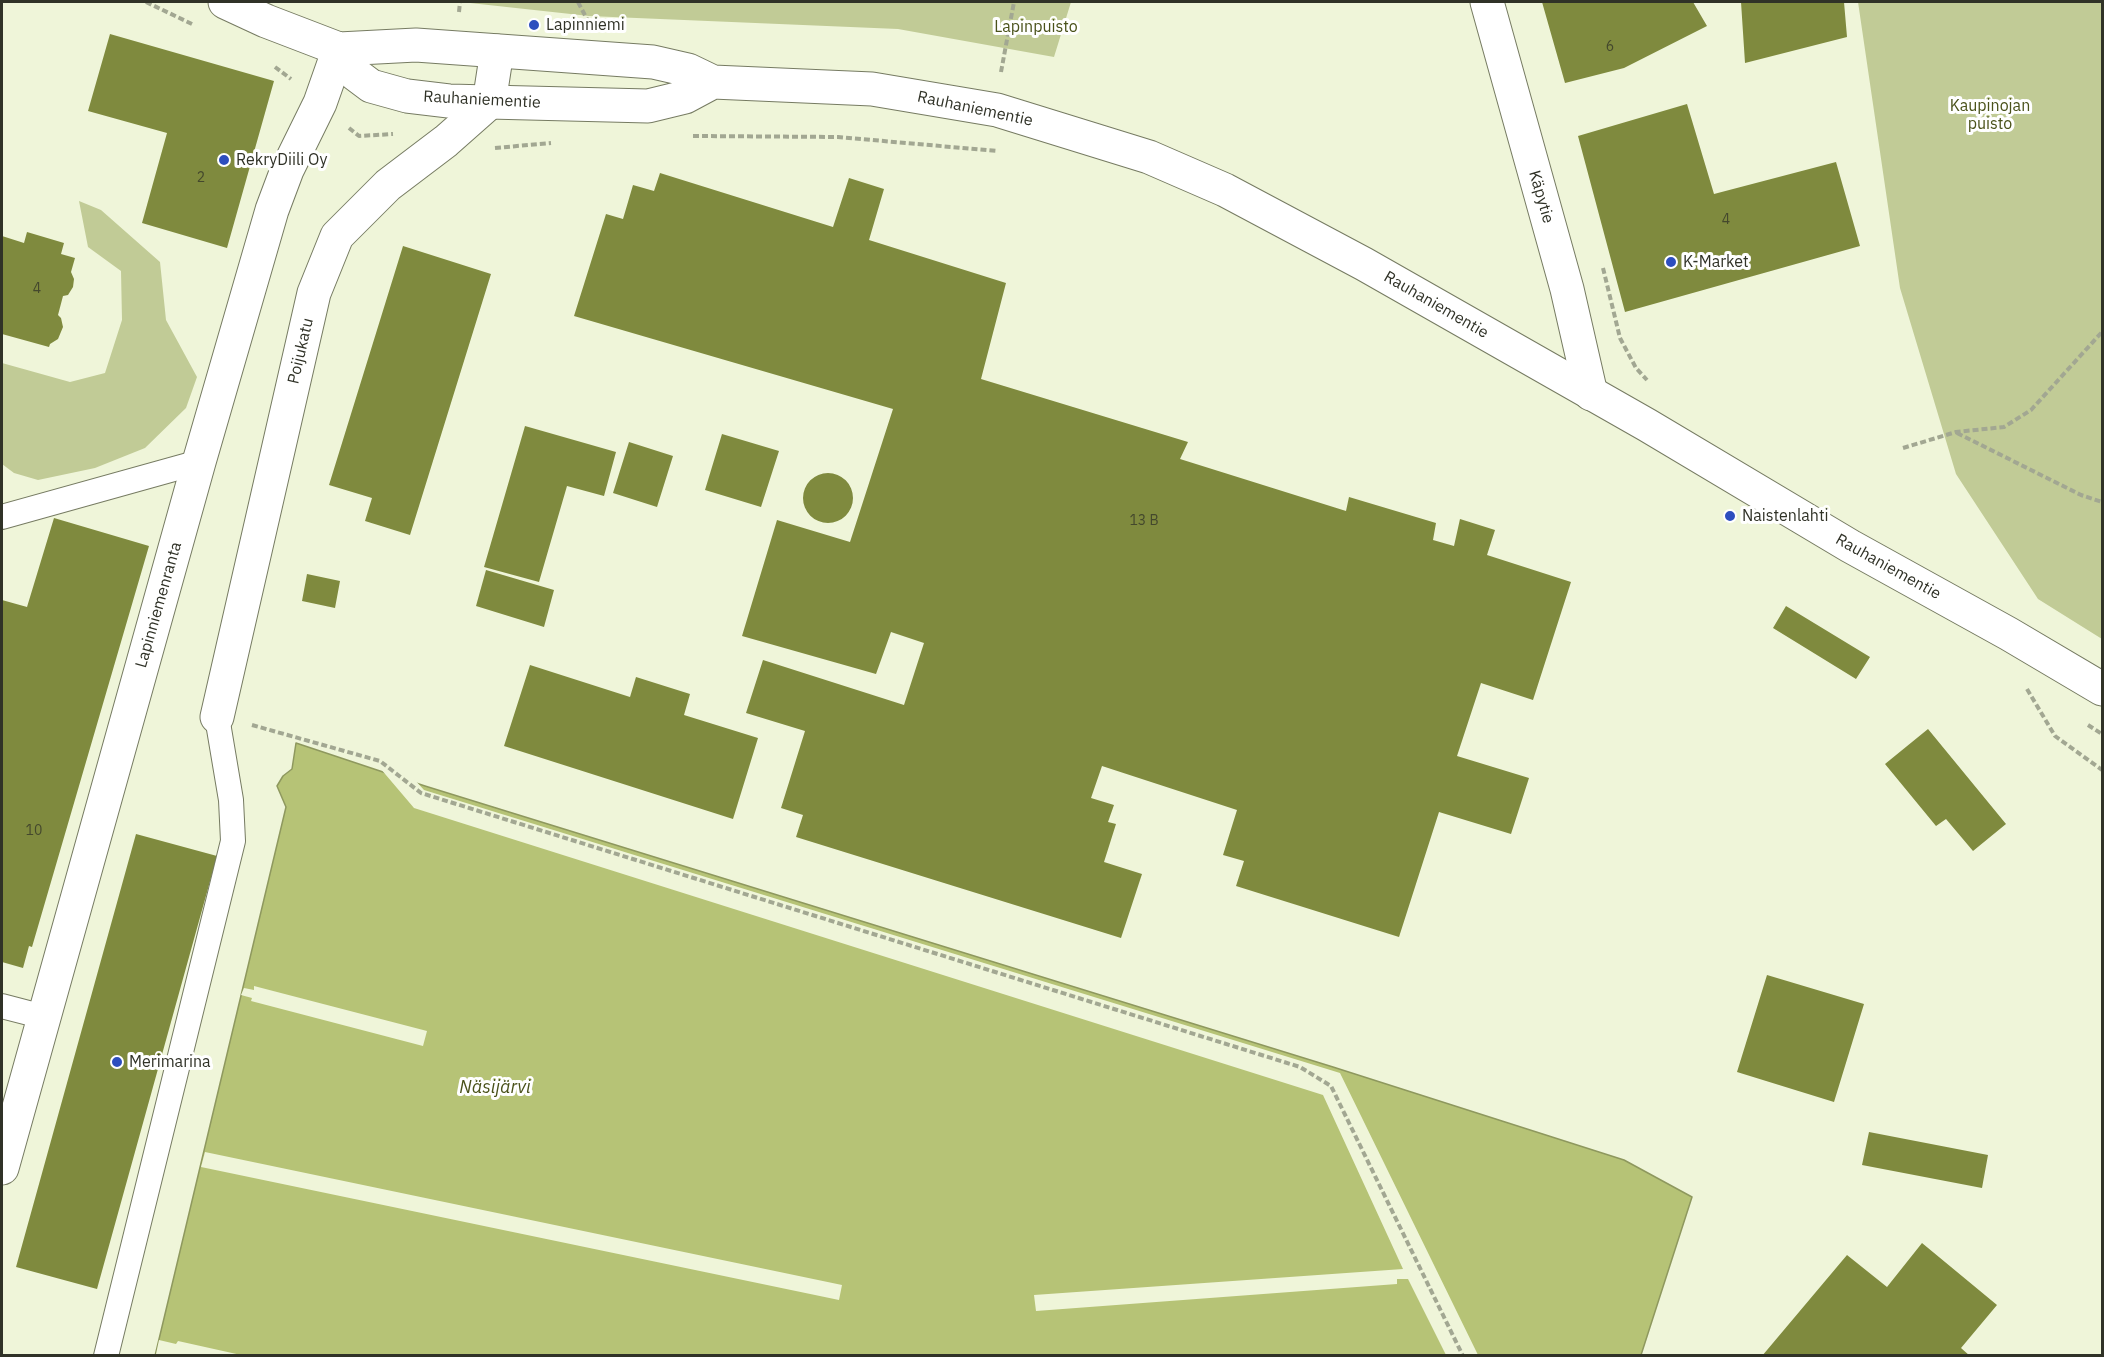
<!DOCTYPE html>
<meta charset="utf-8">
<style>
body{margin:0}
#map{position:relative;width:2104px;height:1357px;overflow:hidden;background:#eff5d9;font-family:"IBM Plex Sans",sans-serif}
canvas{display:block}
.frame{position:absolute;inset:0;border:3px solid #303227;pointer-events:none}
</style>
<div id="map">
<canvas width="2104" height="1357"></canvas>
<div class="frame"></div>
</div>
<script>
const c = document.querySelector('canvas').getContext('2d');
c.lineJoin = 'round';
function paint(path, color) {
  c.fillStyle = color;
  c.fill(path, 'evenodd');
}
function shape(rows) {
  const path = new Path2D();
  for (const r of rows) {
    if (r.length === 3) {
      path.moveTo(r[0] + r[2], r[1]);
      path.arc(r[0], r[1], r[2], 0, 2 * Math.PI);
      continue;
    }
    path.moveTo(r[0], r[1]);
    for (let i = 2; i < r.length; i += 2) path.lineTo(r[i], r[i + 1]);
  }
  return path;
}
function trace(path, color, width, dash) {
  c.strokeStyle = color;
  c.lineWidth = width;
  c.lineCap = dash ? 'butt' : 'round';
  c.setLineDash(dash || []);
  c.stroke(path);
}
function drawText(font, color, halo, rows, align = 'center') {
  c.font = font + ' "IBM Plex Sans",sans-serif';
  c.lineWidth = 6;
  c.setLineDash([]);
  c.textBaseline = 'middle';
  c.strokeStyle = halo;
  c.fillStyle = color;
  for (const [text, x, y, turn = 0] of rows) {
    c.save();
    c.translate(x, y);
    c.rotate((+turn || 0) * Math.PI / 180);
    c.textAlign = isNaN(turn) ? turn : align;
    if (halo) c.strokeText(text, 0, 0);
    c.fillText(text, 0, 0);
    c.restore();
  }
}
const green = shape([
 [461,2,1071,2,1054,57,898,29,589,16],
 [1858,2,2102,2,2102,639,2038,599,1956,474,1900,288],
 [79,201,101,210,160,262,166,320,197,377,186,408,145,448,95,468,38,480,14,473,2,464,2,363,70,382,105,373,122,320,121,271,88,247]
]);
const water = shape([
 [296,743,425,786,1333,1067,1624,1160,1692,1197,1641,1355,155,1356,286,807,277,786,283,776,292,769,296,743]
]);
const pier = shape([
 [380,768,414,779,424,790,1340,1073,1478,1355,1446,1355,1408,1279,1397,1279,1397,1284,1036,1311,1034,1295,1403,1269,1323,1095,414,808],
 [254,986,427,1031,423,1046,251,1001,252,998,241,995,244,988,254,990],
 [205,1152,842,1285,839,1300,201,1167],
 [159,1340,176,1344,178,1341,241,1355,163,1355,156,1354]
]);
const building = shape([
 [1542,2,1693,2,1707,26,1624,68,1565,83],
 [1741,2,1844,2,1847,37,1745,63],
 [110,34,274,81,227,248,142,223,167,133,88,111],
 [1687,104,1714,194,1836,162,1860,246,1625,312,1578,136],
 [660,173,833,227,849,178,884,189,869,240,1006,283,981,379,1188,442,1180,459,1346,511,1349,497,1436,523,1433,540,1454,546,1460,519,1495,530,1487,555,1571,582,1533,700,1481,683,1457,756,1529,778,1511,834,1439,812,1399,937,1236,886,1244,861,1223,855,1237,810,1102,766,1091,798,1114,805,1108,822,1116,824,1104,862,1142,874,1121,938,796,837,803,815,781,808,805,731,746,713,763,660,904,705,924,643,891,632,876,674,742,636,777,520,850,542,893,409,574,316,606,214,623,219,633,185,654,191],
 [27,232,64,243,61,254,75,258,71,272,74,279,73,287,68,295,63,296,58,315,61,318,63,327,58,339,50,344,49,347,2,334,2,236,24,243],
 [403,246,491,274,410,535,365,521,372,498,329,485],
 [525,426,616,452,604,496,567,486,539,582,484,567],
 [722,434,779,451,761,507,705,490],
 [629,442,673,456,657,507,613,493],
 [828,498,25],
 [54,518,149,546,32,947,29,946,23,968,2,962,2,600,27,607],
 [486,570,554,590,544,627,476,606],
 [307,574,340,581,335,608,302,601],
 [1786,606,1870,657,1856,679,1773,628],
 [530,665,630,697,636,677,690,694,684,715,758,738,733,819,504,746],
 [1928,729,2006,824,1973,851,1946,819,1936,826,1885,764],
 [136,834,217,856,97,1289,16,1267],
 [1767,975,1864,1004,1834,1102,1737,1072],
 [1869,1132,1988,1155,1982,1188,1862,1165],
 [1922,1243,1997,1305,1961,1348,1970,1356,1762,1356,1847,1255,1887,1287]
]);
const path = shape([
 [146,2,194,25],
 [578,2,588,21],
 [459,12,460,2],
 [275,67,291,79],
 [1001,72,1014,2],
 [349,128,359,136,393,134],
 [693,136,838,137,997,151],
 [495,148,551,143],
 [1603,268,1620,338,1636,368,1647,380],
 [1957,433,2081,495,2102,502],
 [1903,448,1956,432,2004,427,2031,410,2102,332],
 [2027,689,2055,736,2102,770],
 [252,725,380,761,421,793,1300,1067,1331,1086,1463,1356],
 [2088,725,2102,734]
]);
const service = shape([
 [2,517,199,462],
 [2,1006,44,1017],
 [106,1356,233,841,231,800,217,717]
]);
const minor = shape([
 [1487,2,1567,289,1591,394],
 [217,717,314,293,337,236,388,185,446,141,489,103,497,51],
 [2,1168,199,462,272,210,287,170,320,103,339,49]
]);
const tertiary = shape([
 [225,2,266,21,339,49,416,45,653,62,688,70,713,82,872,89,997,110,1149,157,1225,190,1364,264,1647,425,1850,546,2009,634,2102,689],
 [339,49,355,74,371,86,407,96,449,101,648,106,685,97,713,82]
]);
const markers = [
 [534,25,6,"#2d4ebe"],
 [224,160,6,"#2d4ebe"],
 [1671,262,6,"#2d4ebe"],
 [1730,516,6,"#2d4ebe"],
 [117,1062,6,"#2d4ebe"]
];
const numberNames = [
 ["6",1610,47],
 ["2",201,178],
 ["4",1726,220],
 ["4",37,289],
 ["13 B",1144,521],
 ["10",34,831]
];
const poiNames = [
 ["Lapinniemi",546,25],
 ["RekryDiili Oy",236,160],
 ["K-Market",1683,262],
 ["Naistenlahti",1742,516],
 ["Merimarina",129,1062]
];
const parkNames = [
 ["Lapinpuisto",1036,27],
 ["Kaupinojan",1990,106],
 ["puisto",1990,124]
];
const streetNames = [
 ["Rauhaniementie",482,100,3],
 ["Rauhaniementie",975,109,12],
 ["Käpytie",1541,197,74],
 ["Rauhaniementie",1436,305,30],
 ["Poijukatu",301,351,-77],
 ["Rauhaniementie",1888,567,29],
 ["Lapinniemenranta",159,605,-74]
];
const waterNames = [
 ["Näsijärvi",495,1088]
];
paint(green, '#c1cb96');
paint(water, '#b6c376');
trace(water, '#8e985e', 1.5);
paint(pier, '#eff5d9');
paint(building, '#7f8a3e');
trace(service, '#767b62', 26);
trace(minor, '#767b62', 35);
trace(tertiary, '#767b62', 35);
trace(path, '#a2a792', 4, [6, 3]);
trace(service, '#fff', 24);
trace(minor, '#fff', 33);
trace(tertiary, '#fff', 33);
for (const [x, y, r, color] of markers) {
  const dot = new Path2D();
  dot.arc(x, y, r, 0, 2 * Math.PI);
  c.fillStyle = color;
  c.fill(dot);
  trace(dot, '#fff', 2);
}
drawText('14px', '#44482d', null, numberNames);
drawText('16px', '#303227', '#fff', poiNames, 'left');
drawText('16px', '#4a521a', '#fff', parkNames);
drawText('16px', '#303227', '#fff', streetNames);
drawText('italic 18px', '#4a521a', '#fff', waterNames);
</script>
